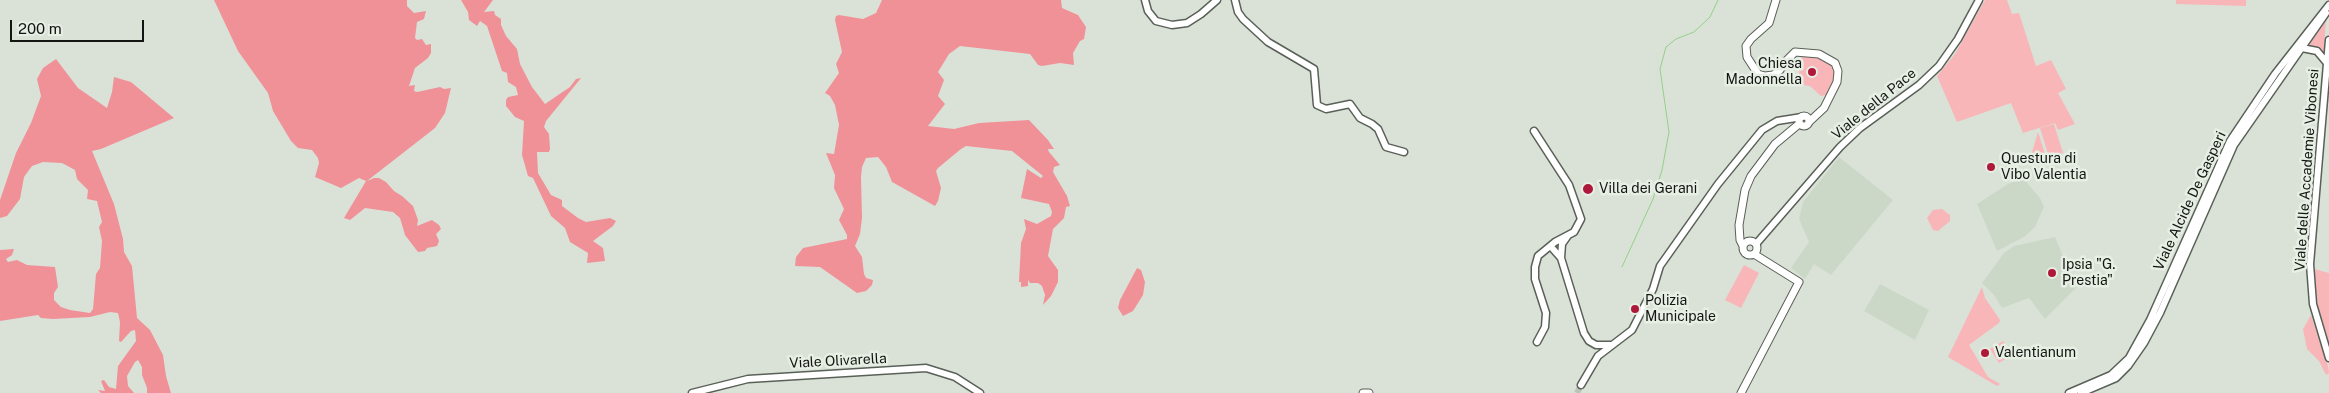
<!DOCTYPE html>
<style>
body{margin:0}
#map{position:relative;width:2329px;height:393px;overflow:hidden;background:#dae2d8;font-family:"Public Sans",sans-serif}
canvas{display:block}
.scale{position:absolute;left:10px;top:20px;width:134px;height:22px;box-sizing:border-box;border:2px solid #121511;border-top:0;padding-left:6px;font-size:15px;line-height:18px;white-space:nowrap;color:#121511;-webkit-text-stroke:4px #e7efe5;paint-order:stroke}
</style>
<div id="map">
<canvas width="2329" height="393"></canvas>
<div class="scale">200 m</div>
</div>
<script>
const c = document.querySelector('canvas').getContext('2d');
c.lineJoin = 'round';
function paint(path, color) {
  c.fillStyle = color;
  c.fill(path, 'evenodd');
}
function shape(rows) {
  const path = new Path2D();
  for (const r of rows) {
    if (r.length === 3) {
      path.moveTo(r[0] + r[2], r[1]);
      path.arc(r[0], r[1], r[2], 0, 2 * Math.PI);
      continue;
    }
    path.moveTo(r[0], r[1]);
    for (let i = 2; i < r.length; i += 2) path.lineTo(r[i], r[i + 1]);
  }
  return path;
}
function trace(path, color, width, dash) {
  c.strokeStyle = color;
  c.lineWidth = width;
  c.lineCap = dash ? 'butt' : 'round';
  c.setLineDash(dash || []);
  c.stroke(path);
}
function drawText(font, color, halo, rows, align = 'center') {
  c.font = font + ' "Public Sans",sans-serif';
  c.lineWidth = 5;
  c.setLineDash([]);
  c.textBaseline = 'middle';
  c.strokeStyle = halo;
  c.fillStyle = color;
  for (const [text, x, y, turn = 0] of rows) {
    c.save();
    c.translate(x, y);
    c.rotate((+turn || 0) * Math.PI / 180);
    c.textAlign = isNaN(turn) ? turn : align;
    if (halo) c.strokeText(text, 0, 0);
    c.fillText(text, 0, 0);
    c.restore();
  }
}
const built = shape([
 [1839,157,1893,200,1831,275,1814,264,1805,279,1791,268,1809,242,1799,219,1803,202],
 [2023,178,2040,198,2044,207,2035,227,2024,237,1997,251,1977,204,2008,184],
 [2055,237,2076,288,2045,319,2029,298,2002,308,1994,295,1982,283,2004,253,2014,246],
 [1880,284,1929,310,1915,340,1864,311]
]);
const green = shape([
 [1985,0,2007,0,2012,14,2019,13,2036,66,2051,60,2066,89,2058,93,2075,124,2058,130,2055,123,2023,133,2011,103,1957,122,1937,76,1955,54],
 [2176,0,2246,0,2246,6,2176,4],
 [2326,18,2324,51,2323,52,2319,48,2307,44],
 [1803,51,1828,58,1838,71,1831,94,1821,96,1810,86,1797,84],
 [2054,124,2063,153,2049,157,2040,128],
 [2038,132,2047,160,2032,165,2030,159],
 [1942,209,1950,215,1950,221,1938,231,1933,230,1927,218,1933,210],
 [1744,265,1759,273,1741,308,1725,300],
 [2314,269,2329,273,2329,343,2318,308],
 [1982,287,1985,298,2000,320,1999,323,1969,345,1988,377,2000,384,1997,386,1948,357],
 [2311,315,2328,366,2329,373,2326,375,2319,361,2307,349,2303,329],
 [2003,341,2012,355,1999,363,1990,349]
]);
const forest = shape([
 [214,0,407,0,407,6,414,13,426,11,424,19,417,22,415,38,417,40,422,39,426,45,431,44,431,53,428,58,415,68,409,86,415,85,414,91,417,92,440,87,444,89,451,88,445,113,435,128,367,181,374,178,379,178,386,182,394,191,402,196,413,206,418,220,417,226,432,220,439,225,441,229,436,234,439,241,437,246,427,248,425,251,418,252,405,235,400,218,393,212,365,208,350,220,344,218,366,181,359,178,341,188,315,177,319,163,318,158,312,150,298,148,291,141,273,111,268,93,238,51],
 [461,0,493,0,484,12,494,11,495,15,501,19,501,25,506,36,517,49,520,64,532,87,545,104,570,87,576,79,581,78,546,121,544,127,549,134,550,149,549,152,537,152,538,173,551,195,562,200,562,206,578,218,586,222,610,218,616,221,613,226,593,241,603,248,605,261,587,263,588,253,570,242,565,228,551,216,533,178,528,176,522,155,524,121,515,117,506,106,506,100,508,97,518,95,516,87,508,82,507,73,502,71,487,26,480,21,477,26,469,20,468,12],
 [882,0,1061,0,1062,8,1078,15,1086,27,1084,39,1080,41,1073,53,1074,65,1060,63,1042,66,1038,65,1030,54,960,46,949,54,938,72,944,80,938,96,945,104,928,126,954,129,979,123,1029,120,1048,140,1054,149,1048,149,1049,152,1060,165,1054,167,1053,172,1067,196,1070,206,1066,207,1064,218,1053,229,1048,256,1058,270,1058,282,1051,296,1043,305,1045,295,1042,286,1038,283,1030,283,1028,280,1028,286,1021,287,1021,282,1019,282,1021,243,1026,229,1024,219,1037,224,1051,216,1052,212,1049,204,1021,198,1027,169,1041,178,1043,176,1012,151,966,146,961,149,938,168,936,171,941,188,938,201,935,206,892,182,886,167,878,157,866,158,862,167,861,177,862,218,860,234,855,246,862,257,864,274,866,278,873,280,872,285,866,291,857,293,820,267,795,266,796,257,803,248,847,239,847,235,839,220,844,209,834,188,835,175,826,153,834,154,839,125,835,105,830,96,825,93,839,73,836,64,842,52,835,20,836,16,839,15,863,19,876,13],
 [56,59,78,88,107,108,112,92,114,77,131,82,174,118,101,149,92,151,114,204,123,239,124,252,132,266,137,318,150,330,163,355,166,376,171,393,147,393,147,388,142,375,142,367,138,360,135,362,127,376,128,386,134,393,101,393,98,390,105,391,101,381,104,380,109,387,116,389,118,366,136,341,135,330,131,331,121,342,119,341,120,322,118,313,110,312,90,317,53,319,41,318,38,315,0,321,0,250,14,249,12,255,6,259,8,262,17,260,27,265,55,267,58,287,54,293,54,300,61,307,70,310,90,313,93,309,96,274,100,268,102,241,99,227,102,222,97,201,87,199,88,190,77,179,75,170,62,163,43,162,32,166,24,177,20,199,7,216,0,218,0,200,16,153,31,123,41,96,37,79,43,68],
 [1137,268,1141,270,1145,282,1143,295,1133,311,1123,316,1118,308,1120,300]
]);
const stream = shape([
 [1622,267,1653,199,1662,170,1669,132,1660,69,1666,47,1676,39,1694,32,1710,17,1718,0]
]);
const secondaryTunnel = shape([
 [1577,393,1581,385]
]);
const secondary = shape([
 [1145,0,1148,11,1156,21,1172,25,1187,23,1201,14,1217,0],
 [1235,0,1238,12,1243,19,1268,42,1314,69,1317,105,1326,109,1350,104,1360,118,1372,124,1378,129,1386,147,1404,152],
 [2329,40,2310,264,2313,304,2329,358],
 [2302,48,2317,51,2327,63],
 [1534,131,1569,185,1581,219,1574,232,1555,242,1538,256,1535,267,1535,279,1546,313,1545,327,1537,342],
 [1567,237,1562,244,1561,258,1584,333,1589,341,1596,345,1611,345],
 [1756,244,1840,147,1860,128,1919,85,1939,66,1958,39,1979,0],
 [1553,249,1561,258],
 [1581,385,1598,356,1632,330,1653,289,1660,266,1718,184,1762,130,1777,121,1802,117],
 [692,393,748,379,926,368,955,377,980,393],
 [2069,393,2111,375,2129,358,2150,320,2230,141,2275,74,2329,5],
 [2081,393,2116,378,2128,366,2144,343,2160,313,2234,145,2326,13]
]);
const primary = shape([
 [1776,0,1769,23,1751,39,1746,46,1747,57,1758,74,1765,76,1773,75,1780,70,1785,62,1795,52,1819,54,1835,63,1838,71,1837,82,1824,108,1809,122],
 [1804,121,5],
 [1750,248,7],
 [1743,246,1740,240,1739,225,1745,190,1751,176,1775,144,1799,124],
 [1363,393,1369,393],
 [1741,393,1799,282,1754,254]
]);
const markers = [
 [1812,72,5,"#ad183b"],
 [1991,167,5,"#ad183b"],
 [1588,189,6,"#ad183b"],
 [2052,273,5,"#ad183b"],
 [1635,309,5,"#ad183b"],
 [1985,353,5,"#ad183b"]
];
const poiNames = [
 ["Chiesa",1802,64,"right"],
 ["Madonnella",1802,80,"right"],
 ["Questura di",2001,159],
 ["Vibo Valentia",2001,175],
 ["Villa dei Gerani",1599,189],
 ["Ipsia \"G.",2062,265],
 ["Prestia\"",2062,281],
 ["Polizia",1645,301],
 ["Municipale",1645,317],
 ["Valentianum",1995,353]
];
const streetNames = [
 ["Viale della Pace",1874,104,-39],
 ["Viale delle Accademie Vibonesi",2307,170,-86],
 ["Viale Alcide De Gasperi",2190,201,-65],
 ["Viale Olivarella",838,361,-3]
];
paint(built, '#cbd8c8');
paint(green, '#f8b6b9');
paint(forest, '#f09198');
trace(stream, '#94cf88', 1);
trace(secondaryTunnel, '#bcc3ba', 6, [6, 3]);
trace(secondary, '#596057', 9);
trace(primary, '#596057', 9);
trace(secondary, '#fff', 6);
trace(primary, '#fff', 7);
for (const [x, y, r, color] of markers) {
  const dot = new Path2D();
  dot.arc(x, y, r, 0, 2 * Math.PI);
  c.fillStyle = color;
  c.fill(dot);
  trace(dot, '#e7efe5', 2);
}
drawText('14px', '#121511', '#e7efe5', poiNames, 'left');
drawText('14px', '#121511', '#e7efe5', streetNames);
</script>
